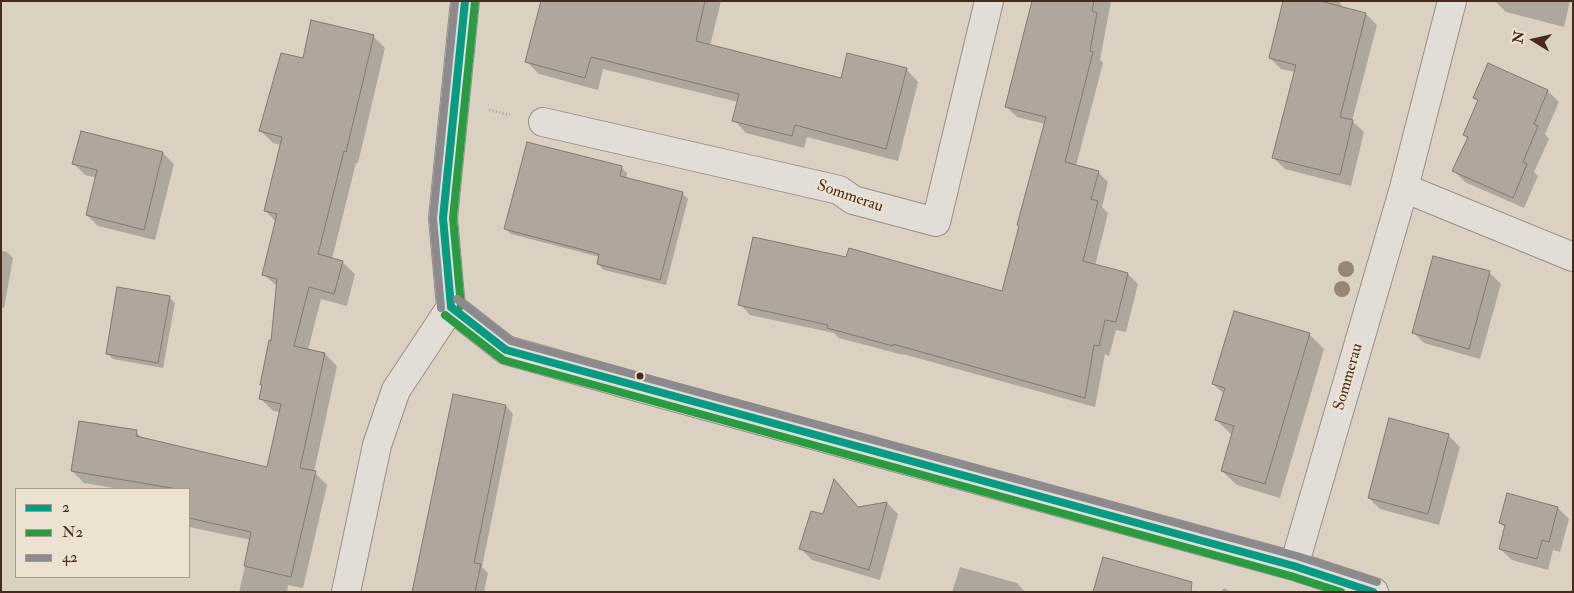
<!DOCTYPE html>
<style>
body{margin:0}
#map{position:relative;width:1574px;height:593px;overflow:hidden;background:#dad1c3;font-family:"IM FELL Double Pica",serif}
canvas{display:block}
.frame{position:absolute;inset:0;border:2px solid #472a1d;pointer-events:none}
.legend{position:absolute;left:15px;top:488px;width:175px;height:90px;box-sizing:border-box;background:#ede2d2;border:1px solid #ab988a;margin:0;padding:6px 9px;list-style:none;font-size:15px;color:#472a1d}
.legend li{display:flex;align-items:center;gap:10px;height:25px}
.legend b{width:25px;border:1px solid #ab988a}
.north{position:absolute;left:1509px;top:15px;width:50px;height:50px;-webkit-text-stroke:4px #ede2d2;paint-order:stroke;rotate:280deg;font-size:14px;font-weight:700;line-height:20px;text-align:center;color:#472a1d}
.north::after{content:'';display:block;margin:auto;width:18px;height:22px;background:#472a1d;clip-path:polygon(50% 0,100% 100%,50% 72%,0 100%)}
</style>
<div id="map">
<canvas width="1574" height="593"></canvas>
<div class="frame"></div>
<ul class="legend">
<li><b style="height:6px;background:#079b83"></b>2</li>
<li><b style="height:6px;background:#289b43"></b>N2</li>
<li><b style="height:6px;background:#8c8a8d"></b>42</li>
</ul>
<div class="north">N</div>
</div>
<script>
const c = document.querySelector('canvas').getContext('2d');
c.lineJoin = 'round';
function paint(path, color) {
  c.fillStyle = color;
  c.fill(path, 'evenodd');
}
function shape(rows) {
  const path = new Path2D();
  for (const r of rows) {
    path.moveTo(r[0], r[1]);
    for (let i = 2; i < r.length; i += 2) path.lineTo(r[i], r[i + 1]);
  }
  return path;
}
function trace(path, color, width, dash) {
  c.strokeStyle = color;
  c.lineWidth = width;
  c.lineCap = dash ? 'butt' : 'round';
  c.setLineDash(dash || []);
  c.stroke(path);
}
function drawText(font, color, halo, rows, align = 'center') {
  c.font = font + ' "IM FELL Double Pica",serif';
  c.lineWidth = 5;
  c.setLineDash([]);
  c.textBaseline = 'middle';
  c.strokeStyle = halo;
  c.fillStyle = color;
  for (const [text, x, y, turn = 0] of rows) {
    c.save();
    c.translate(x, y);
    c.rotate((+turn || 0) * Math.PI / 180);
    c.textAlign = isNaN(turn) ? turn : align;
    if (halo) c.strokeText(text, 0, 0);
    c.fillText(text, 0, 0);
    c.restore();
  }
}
const shadow = shape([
 [646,1,721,1,710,46,841,79,906,69,918,82,898,161,807,137,804,148,746,133,734,120,738,102,603,69,598,90,539,74,527,62],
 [1034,1,1111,1,1100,60,1103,63,1076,166,1098,172,1108,182,1102,207,1108,213,1095,266,1128,274,1138,284,1126,332,1116,330,1109,356,1105,354,1095,407,903,354,903,355,839,338,834,333,750,315,740,304,1003,292,1045,124,1017,117,1006,106],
 [1284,1,1339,1,1344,9,1366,14,1377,25,1352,121,1364,132,1351,186,1285,169,1274,158,1295,72,1281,69,1270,58],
 [1495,1,1570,1,1564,27,1506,12],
 [373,36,385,48,358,163,356,163,332,259,342,262,355,274,347,306,321,299,308,350,325,354,337,366,314,472,327,485,303,588,288,585,287,592,239,592,251,540,189,527,189,489,120,489,84,483,72,471,136,432,144,440,268,468,280,412,273,411,260,398,263,386,261,384,272,342,278,287,263,274,276,222,265,210,281,145,273,143,261,131,304,59],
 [1548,91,1559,102,1545,134,1549,139,1534,172,1538,176,1524,208,1465,182,1454,171,1468,139,1464,135,1479,101,1475,97],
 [163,153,174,164,155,240,98,226,87,215,97,178,85,175,74,164],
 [621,167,627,173,626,179,682,193,688,199,666,285,604,270,598,264,600,257,511,234,506,229],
 [1,251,7,252,13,258,4,308,1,307],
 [1434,257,1490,273,1501,284,1480,359,1424,343,1413,332],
 [169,297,175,303,163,368,113,359,107,353],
 [1309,334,1324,349,1280,498,1237,485,1222,471,1232,435,1216,420,1224,394,1213,384],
 [506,406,513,414,482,567,488,573,484,592,413,592],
 [1448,435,1460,447,1439,525,1380,509,1369,498],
 [845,492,859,508,887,503,898,514,880,580,812,560,801,549,824,515],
 [1558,508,1569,519,1560,552,1553,550,1548,570,1512,560,1500,549,1506,528,1500,523],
 [960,567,1017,583,1025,592,952,592],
 [1224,588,1230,592,1221,592]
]);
const building = shape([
 [541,1,705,1,696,41,841,78,847,53,907,68,886,149,795,125,792,136,732,121,739,94,591,57,585,78,525,62,541,1],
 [1032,1,1094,1,1092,11,1097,13,1090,51,1093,52,1065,162,1099,171,1091,199,1098,201,1083,261,1128,273,1116,322,1105,320,1099,346,1094,345,1085,398,893,344,893,346,827,328,828,325,738,305,753,237,846,257,849,248,1002,291,1019,226,1017,225,1046,117,1005,107,1032,1],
 [1283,1,1320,1,1366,13,1340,117,1353,120,1340,175,1272,158,1296,65,1269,58,1283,1],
 [311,20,374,35,346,152,344,151,318,254,343,261,334,294,309,287,294,346,325,353,300,468,316,471,291,577,244,566,251,532,189,518,189,489,177,489,71,471,79,421,137,430,136,436,267,467,281,404,259,399,262,385,260,385,269,340,271,341,277,279,262,275,277,214,264,211,282,137,259,131,281,53,303,58,311,20],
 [1488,63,1548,90,1534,124,1538,126,1523,162,1527,164,1513,198,1452,171,1468,137,1463,135,1478,100,1473,98,1488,63],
 [81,131,163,152,144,230,86,215,97,170,72,164,81,131],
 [527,142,622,166,620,176,683,192,660,280,597,264,599,254,504,229,527,142],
 [1433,256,1490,271,1469,349,1412,333,1433,256],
 [117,287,170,296,158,363,106,354,117,287],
 [1234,311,1310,333,1265,484,1221,471,1234,426,1215,420,1225,388,1212,384,1234,311],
 [453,394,506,405,474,563,481,564,475,592,412,592,453,394],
 [1389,418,1449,434,1428,514,1368,498,1389,418],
 [834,479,858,507,887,502,869,570,799,549,811,511,823,514,834,479],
 [1507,493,1558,507,1549,542,1542,540,1537,559,1499,549,1505,525,1499,523,1507,493],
 [1103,557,1192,582,1191,592,1093,592,1103,557]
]);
const path = shape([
 [489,110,510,115]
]);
const minor = shape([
 [543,122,839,190,853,200,936,222,989,1],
 [1404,188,1573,257],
 [451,307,506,350,648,390,1294,566,1374,592],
 [1294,566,1404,188,1452,1],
 [346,592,377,445,396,390,451,307,443,218,465,1]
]);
const bus1 = shape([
 [451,307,506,350,1294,566,1373,592],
 [451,307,443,218,465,1]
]);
const bus2 = shape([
 [461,306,453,218,475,2],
 [445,315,503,360,1291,576,1341,592]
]);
const bus3 = shape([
 [457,299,511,341,1297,556,1377,582],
 [441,308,433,218,455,1]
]);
const trees = [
 [1346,269],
 [1342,289]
];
const markers = [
 [640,376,4.5,"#472a1d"]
];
const streetNames = [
 ["Sommerau",850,197,19],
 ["Sommerau",1349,377,-74]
];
paint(shadow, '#0003');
paint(building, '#afa69c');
trace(building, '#81786f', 1);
trace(minor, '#978e85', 30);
trace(path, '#a9a29c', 3, [1, 2.5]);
trace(minor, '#e2ded7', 28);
trace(bus1, '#079b83', 8);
trace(bus2, '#289b43', 8);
trace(bus3, '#8c8a8d', 8);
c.fillStyle = '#978576';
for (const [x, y] of trees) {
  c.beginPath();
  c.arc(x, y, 8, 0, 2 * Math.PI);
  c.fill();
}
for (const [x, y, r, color] of markers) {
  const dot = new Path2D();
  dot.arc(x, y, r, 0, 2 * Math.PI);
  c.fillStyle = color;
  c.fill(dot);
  trace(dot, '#ede2d2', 2);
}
drawText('16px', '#472a1d', '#ede2d2', streetNames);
</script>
